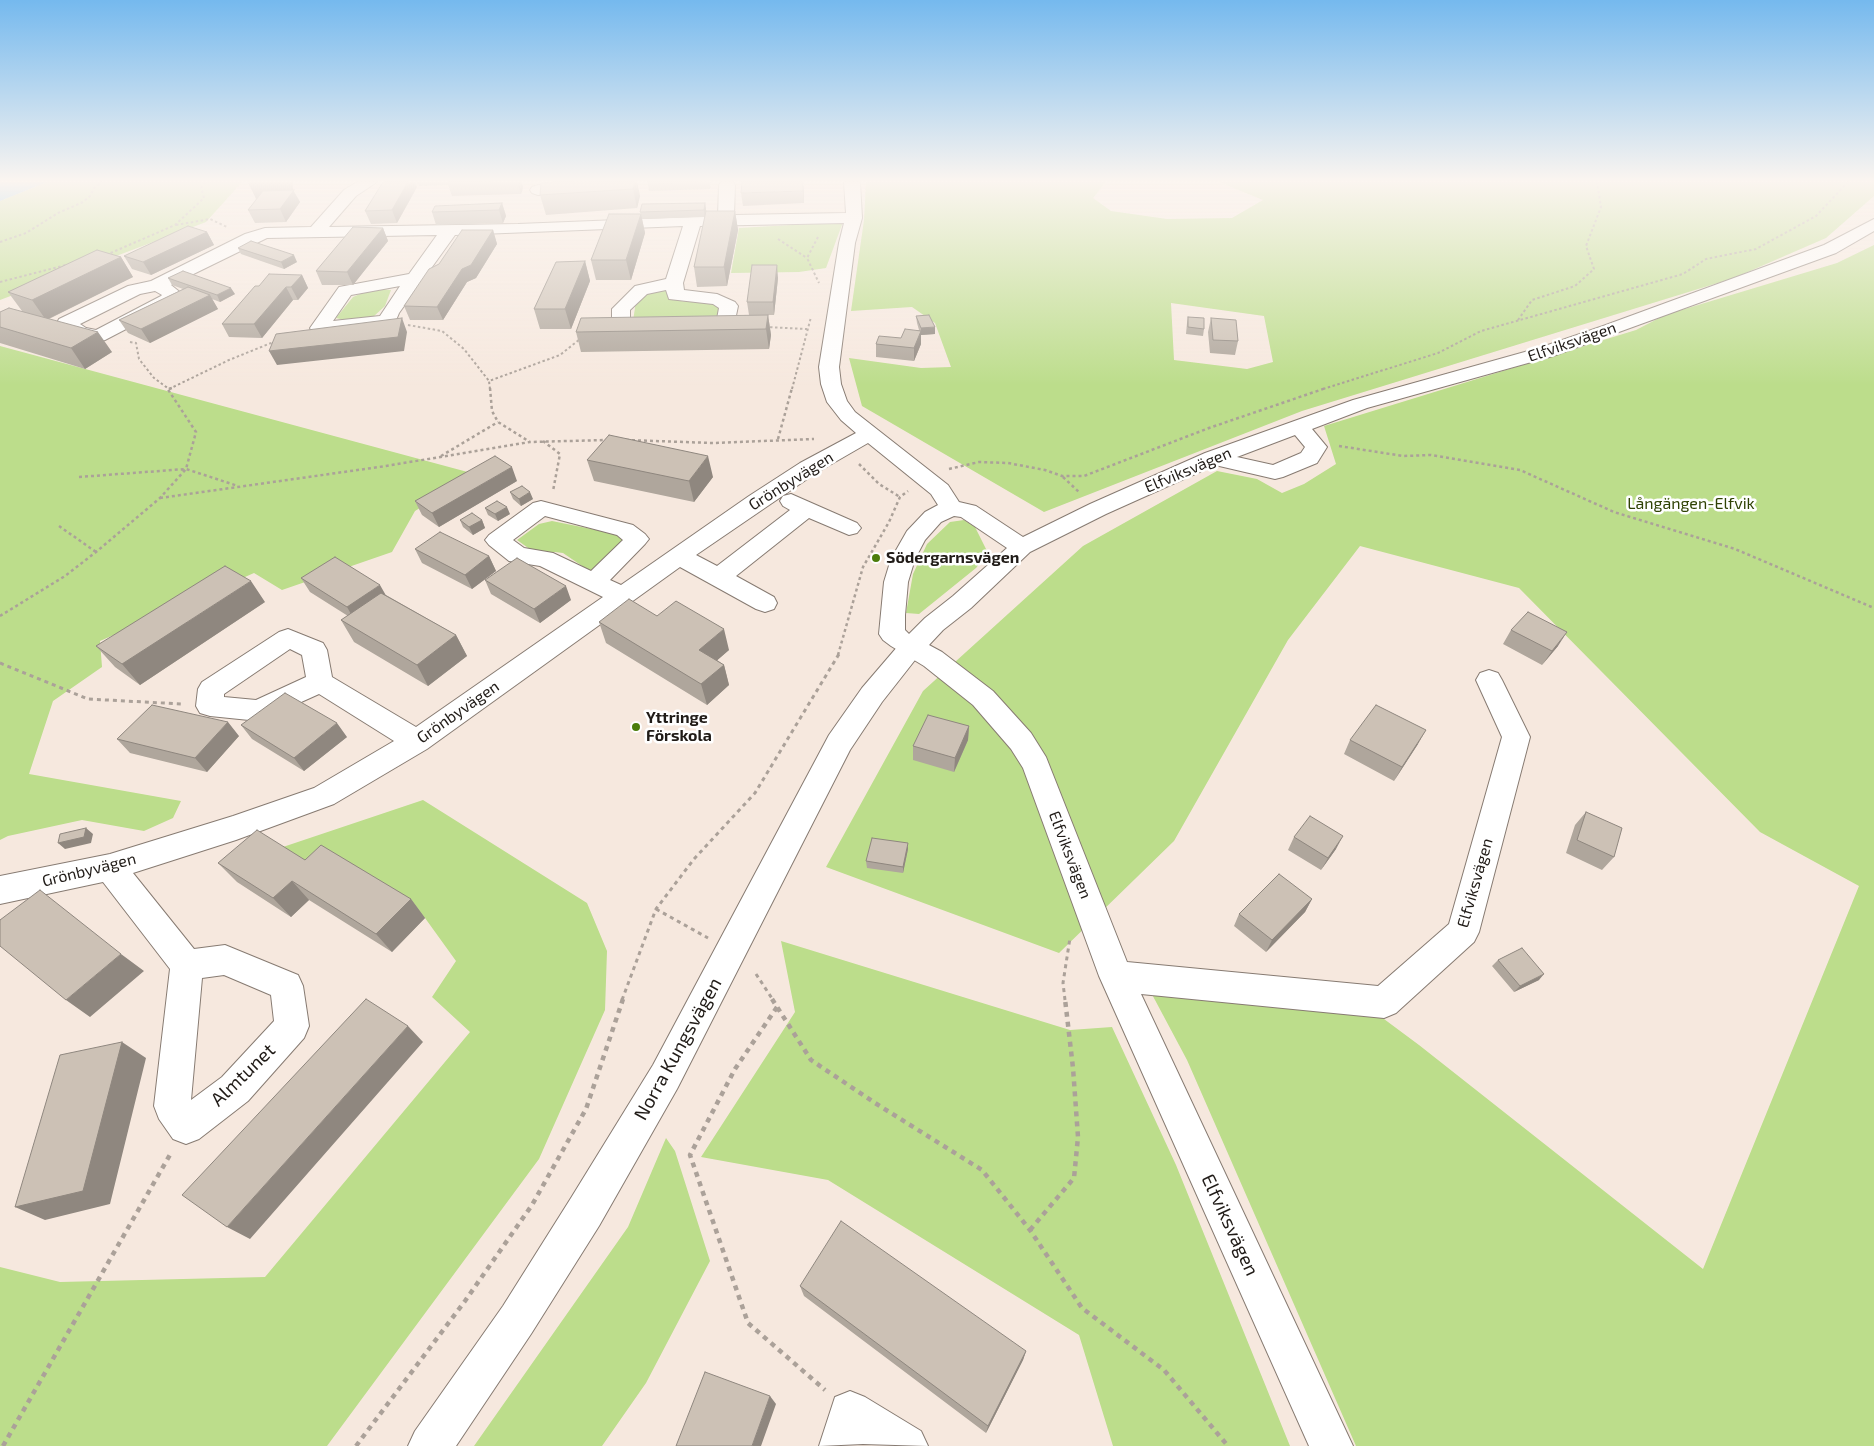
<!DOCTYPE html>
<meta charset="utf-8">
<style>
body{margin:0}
canvas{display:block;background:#f6e8de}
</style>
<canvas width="1874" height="1446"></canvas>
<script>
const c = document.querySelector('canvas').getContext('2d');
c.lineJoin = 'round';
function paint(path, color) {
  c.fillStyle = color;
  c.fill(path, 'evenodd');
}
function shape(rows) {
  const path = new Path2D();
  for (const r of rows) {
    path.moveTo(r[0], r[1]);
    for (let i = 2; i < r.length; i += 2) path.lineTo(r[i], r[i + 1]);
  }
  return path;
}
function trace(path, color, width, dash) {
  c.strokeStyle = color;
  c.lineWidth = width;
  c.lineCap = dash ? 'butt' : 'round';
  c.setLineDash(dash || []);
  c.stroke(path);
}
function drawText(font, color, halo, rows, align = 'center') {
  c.font = font + ' "Exo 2",sans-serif';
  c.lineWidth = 5;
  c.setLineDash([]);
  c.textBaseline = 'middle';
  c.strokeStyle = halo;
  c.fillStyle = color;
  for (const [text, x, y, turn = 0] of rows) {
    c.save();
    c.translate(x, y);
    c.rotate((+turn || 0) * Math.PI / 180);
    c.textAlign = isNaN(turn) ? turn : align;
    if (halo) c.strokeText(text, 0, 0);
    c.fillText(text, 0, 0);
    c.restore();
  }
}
const green = shape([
 [47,182,242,182,206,222,0,300,0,201],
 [866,182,1106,182,1093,198,1111,211,1167,219,1232,218,1263,200,1219,182,1874,182,1874,196,1826,238,1734,278,1302,411,1044,512,862,406,849,358,921,368,951,367,935,323,912,307,851,311,864,220],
 [1171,303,1264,316,1273,362,1247,369,1174,360],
 [843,222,826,268,799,272,731,273,739,228],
 [1874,245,1874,1446,1356,1446,1187,1060,1139,970,1353,996,1419,1045,1703,1269,1859,886,1760,832,1519,588,1360,546,1288,640,1174,841,1059,953,826,867,923,691,1083,546,1217,471,1257,479,1282,493,1304,484,1336,464,1324,426,1636,330,1665,315,1837,263],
 [662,288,680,301,718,304,721,311,717,318,633,321,636,301,640,295],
 [380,289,391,290,385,306,373,317,349,321,336,318,353,297,367,291],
 [0,346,475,474,415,511,392,552,282,590,254,573,100,641,102,667,53,701,29,774,181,801,173,818,144,831,82,820,8,836,0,840],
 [964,520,975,527,988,553,976,568,919,614,906,613,913,574,927,544,950,522],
 [552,521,621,535,628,541,591,572,563,553,555,552,541,554,531,550,517,540,539,524],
 [423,800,587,903,607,951,605,1010,539,1159,327,1446,0,1446,0,1267,60,1282,265,1277,470,1032,432,997,456,961,425,918,322,879,274,850],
 [781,941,1070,1030,1112,1027,1176,1165,1290,1446,1113,1446,1079,1335,828,1180,701,1157,795,1012],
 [666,1138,675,1151,710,1261,646,1383,602,1446,474,1446,628,1227]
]);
const water = shape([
 [0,182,47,182,0,201]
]);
const pathFar3 = shape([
 [176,225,210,219,227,227],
 [818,237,807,258,819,283],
 [778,239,807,258],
 [0,242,26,233,58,213,83,202,90,196,94,188,102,182],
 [106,255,175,225,204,198,201,188,205,182],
 [0,282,66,265],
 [1518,320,1532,300,1575,286,1594,269,1586,246,1601,207,1597,182],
 [408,325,442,331,464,349,489,381],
 [765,327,807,329],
 [130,342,136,343,139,359,154,378,169,389],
 [169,389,229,360,276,341],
 [490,389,489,381,560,355,580,339],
 [792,389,811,317],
 [1323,389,1438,353,1481,331,1683,274,1706,259,1756,249,1816,216,1848,182]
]);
const pathFar2 = shape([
 [490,388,492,411,498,422,530,442],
 [169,389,172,388],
 [778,439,792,388],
 [626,440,713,443,814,439],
 [543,441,560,454,553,491],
 [1339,446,1403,456,1431,455,1520,470,1614,512,1735,549,1874,608],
 [441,456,498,422],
 [859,464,879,484,900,497],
 [949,469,979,462,1008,463,1045,470,1062,476,1084,476,1209,428,1326,388],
 [79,477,186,469,238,486],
 [1063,477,1080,493],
 [160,498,386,466,530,442,607,440],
 [59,526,96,552],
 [0,616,65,576,96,552,160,498,186,469,196,432,167,388],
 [838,655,863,567,889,522,900,497,908,491]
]);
const pathFar1 = shape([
 [0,663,88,699,182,704],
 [656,909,708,938],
 [756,974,773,1000],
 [622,1000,656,909,694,859,755,793,839,654],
 [1065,1000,1063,983,1070,938]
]);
const path = shape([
 [772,999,811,1060,875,1103,982,1170,1030,1230,1082,1308,1164,1370,1228,1446],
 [777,1007,735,1069,690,1155,748,1323,825,1390],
 [1030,1230,1074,1178,1078,1137,1073,1068,1065,999],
 [3,1446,171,1153],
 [356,1446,465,1301,532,1205,586,1109,623,999]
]);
const minor = shape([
 [357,182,377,182,356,196,329,227,518,224,718,216,719,185,721,182,733,182,735,185,734,215,846,213,844,182,860,182,862,218,855,243,839,367,841,384,847,401,855,412,948,485,959,502,976,506,1023,537,1090,504,1205,453,1353,400,1539,348,1603,326,1824,245,1874,219,1874,231,1836,253,1553,356,1367,408,1312,429,1327,447,1317,463,1283,477,1275,479,1215,465,1106,514,1030,552,971,608,943,630,929,645,942,652,993,691,1031,733,1046,757,1127,962,1378,986,1449,924,1502,737,1476,680,1480,673,1489,670,1498,673,1502,680,1530,737,1479,932,1474,942,1396,1013,1384,1018,1141,994,1353,1446,1309,1446,1099,976,1023,768,1011,749,973,705,924,666,891,646,883,640,879,634,884,582,891,559,907,531,925,512,938,505,931,494,868,443,816,473,696,555,717,566,790,510,783,506,780,501,783,496,791,494,857,523,861,528,857,533,849,535,809,518,736,576,774,597,777,603,774,609,765,612,756,609,680,567,427,749,334,804,236,840,133,873,194,949,225,945,298,975,303,986,309,1026,304,1038,248,1101,199,1139,186,1144,173,1139,159,1119,154,1106,170,969,103,882,0,904,0,876,110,854,233,816,314,788,394,741,319,694,259,721,210,716,200,713,196,706,198,689,202,682,279,632,288,629,323,643,327,650,332,677,416,727,603,597,540,566,509,561,489,545,485,540,489,535,533,503,541,501,633,525,645,534,649,539,645,544,610,580,621,585,749,496,800,463,856,433,841,420,827,402,821,384,819,367,839,243,844,223,700,226,683,283,684,290,717,294,735,302,738,306,734,325,732,329,725,331,690,329,688,325,690,321,717,319,719,308,713,304,669,299,666,290,647,294,630,310,630,321,656,323,658,327,656,331,621,333,614,331,612,327,612,309,635,286,666,279,683,226,455,235,399,313,394,325,387,327,319,334,312,332,310,328,339,287,409,274,437,235,267,238,171,285,181,293,174,304,105,340,98,342,73,336,57,323,59,319,128,286,151,281,245,234,265,228,311,227,344,190,357,182],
 [400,286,380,316,333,321,351,295,400,286],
 [155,291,162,295,161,296,96,330,86,328,80,324,140,294,155,291],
 [1295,435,1305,447,1301,453,1273,465,1237,457,1295,435],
 [545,516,617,535,623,540,591,571,553,553,524,548,513,540,545,516],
 [954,516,961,517,1007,548,953,596,925,618,909,634,905,630,905,615,908,582,915,559,925,540,941,522,954,516],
 [290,649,302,655,306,677,256,700,224,697,224,694,290,649],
 [224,975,271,995,274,1021,222,1077,191,1100,202,978,224,975],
 [574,182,590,182,586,192,580,194,538,195,532,193,530,190,532,187,538,185,574,184,574,182],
 [850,1391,865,1397,921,1431,928,1446,863,1444,819,1446,835,1397,850,1391]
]);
const major = shape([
 [913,637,922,639,926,646,882,702,850,750,677,1089,599,1226,531,1334,456,1446,408,1446,415,1431,503,1306,571,1198,653,1065,829,735,862,688,904,639,913,637]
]);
const wall = shape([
 [249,182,293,182,293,190,300,202,286,222,255,223,248,210,256,199],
 [383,182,415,182,417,187,397,223,371,224,365,211],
 [417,182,522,182,523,188,521,194,452,196,448,185,419,186],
 [557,182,637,182,640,196,637,208,546,215,540,195],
 [711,182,710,189,649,191,648,184],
 [804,191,804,203,743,206,741,193],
 [502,203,506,216,503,223,436,225,432,212],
 [705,203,706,209,706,212,735,211,738,230,727,286,697,287,694,267,705,217,642,219,645,233,631,280,596,280,591,260,641,214,640,212],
 [383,228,388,241,353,285,322,285,316,271],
 [493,230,497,244,476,278,467,282,443,320,410,320,404,306,439,264],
 [207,232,214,245,151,275,132,269,124,256],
 [238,248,297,262,284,269,241,254],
 [121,257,133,277,49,319,112,352,85,369,0,343,0,312,22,311,8,292],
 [585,261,590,281,571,329,540,329,534,309],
 [302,275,308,288,298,300,293,300,262,338,229,337,222,324,259,286],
 [168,278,235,294,220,302,212,299,218,309,150,343,128,333,119,320,183,289,172,285],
 [778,278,774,315,768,315,771,335,769,349,581,352,576,332,749,315,747,302],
 [916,316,935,334,921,335,921,344,914,361,876,357,876,344,901,338,919,330,917,323],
 [1188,317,1204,329,1203,336,1186,334,1187,323],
 [1211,318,1238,341,1235,355,1210,353,1208,332],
 [587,460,713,477,694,502,594,481],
 [517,481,439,527,422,515,415,501],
 [510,492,533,499,521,506,513,499],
 [485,508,510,514,498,521,488,515],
 [460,520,482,520,485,528,473,535,463,527],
 [415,549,489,556,496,571,472,589,422,563],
 [301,578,386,595,456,635,467,656,428,686,354,642,341,620,348,616,310,592],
 [485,580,571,600,540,623,491,594],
 [265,602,140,685,115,667,96,646],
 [657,616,729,650,717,660,724,665,729,685,707,705,606,643,599,622],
 [1511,630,1558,646,1542,665,1503,644],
 [241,725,347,737,304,771,252,739],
 [969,726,968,740,954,772,913,760,913,746],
 [239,736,207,772,130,753,117,739],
 [1350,740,1418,744,1394,781,1344,754],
 [1586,812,1614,857,1602,870,1566,853,1575,825],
 [1294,837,1336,849,1321,870,1288,850],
 [908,849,903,873,867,868,866,861],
 [305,860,411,899,425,918,392,952,309,900,291,917,237,882,218,863],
 [1312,899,1305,912,1266,952,1234,926,1239,914],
 [1498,960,1539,980,1514,992,1492,966],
 [800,1286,1026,1351,1023,1360,986,1433,804,1296]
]);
const shadedWall = shape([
 [256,182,293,182,293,190,300,202,286,222,280,209,258,202,248,183],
 [408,182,415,182,417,187,397,223,392,210],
 [517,182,522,182,523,188,521,194],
 [635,182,637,182,640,196,637,208,633,189],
 [803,182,804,191,804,203,803,191],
 [502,203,506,216,503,223,499,210],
 [705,203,706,209,705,217,704,210],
 [735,211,738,230,727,286,724,267],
 [641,214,645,233,631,280,626,260],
 [383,228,388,241,353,285,347,272],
 [493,230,497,244,476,278,467,282,443,320,437,307,462,269],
 [207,232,214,245,151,275,143,262],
 [294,255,297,262,284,269,281,262],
 [121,257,133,277,46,320,32,300],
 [585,261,590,281,571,329,565,309],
 [777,265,778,278,774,315,773,302],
 [302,275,308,288,298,300,291,287],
 [286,287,293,300,262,338,254,324],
 [231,288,235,294,220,302,217,295],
 [210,295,218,309,150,343,141,329],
 [768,315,771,335,769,349,766,329],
 [402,318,407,332,404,351,277,365,269,351],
 [935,327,935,334,921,335,921,328],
 [921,331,921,344,914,361,914,348],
 [98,332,112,352,85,369,71,348],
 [708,456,713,477,694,502,689,481],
 [512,467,517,481,439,527,432,513],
 [530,492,533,499,521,506,519,499],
 [507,507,510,514,498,521,495,514],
 [482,520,485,528,473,535,469,527],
 [489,556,496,571,472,589,465,575],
 [251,581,265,602,140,685,122,664],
 [380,585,388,599,355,621,347,607],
 [566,586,571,600,540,623,534,609],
 [724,629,729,650,705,671,699,650],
 [1567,632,1558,646,1542,665,1552,651],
 [456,635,467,656,428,686,417,665],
 [724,665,729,685,707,705,701,684],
 [228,722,239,736,207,772,195,758],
 [337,723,347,737,304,771,294,758],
 [969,726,968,740,954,772,955,758],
 [1426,730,1418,744,1394,781,1402,767],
 [86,828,93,834,91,843,65,849,58,843],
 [1343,836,1336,849,1321,870,1328,858],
 [908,843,908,849,903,873,903,867],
 [292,881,309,900,291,917,273,898],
 [411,899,425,918,392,952,376,934],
 [1312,899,1305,912,1266,952,1272,940],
 [121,954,144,971,90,1017,66,1000],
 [1544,974,1539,980,1514,992,1520,986],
 [408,1026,423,1042,250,1239,227,1227],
 [122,1042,146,1058,110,1204,45,1220,15,1207],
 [1026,1351,1023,1360,986,1433,988,1426],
 [770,1396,776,1404,761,1446,752,1446]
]);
const building = shape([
 [383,182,408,182,392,210,365,211,383,182],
 [448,182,492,182,447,184,448,182],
 [557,182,635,182,633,189,540,195,541,183,557,182],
 [648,182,709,182,648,184,648,182],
 [742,182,803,182,803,191,741,193,742,182],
 [294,190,280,209,248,210,263,191,294,190],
 [502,203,499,210,432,212,435,206,502,203],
 [705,203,704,210,640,212,642,204,705,203],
 [706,211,735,211,724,267,694,267,706,211],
 [609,214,641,214,626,260,591,260,609,214],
 [188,226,207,232,143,262,124,256,188,226],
 [353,227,383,228,347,272,316,271,353,227],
 [462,230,493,230,471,265,462,269,437,307,404,306,429,269,439,264,462,230],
 [251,241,294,255,281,262,238,248,251,241],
 [97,250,121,257,32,300,8,292,97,250],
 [585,261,565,309,534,309,556,262,585,261],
 [752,265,777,265,773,302,747,302,752,265],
 [183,271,231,288,217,295,168,278,183,271],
 [269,274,302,275,291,287,286,287,254,324,222,324,255,286,259,286,269,274],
 [188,287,210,295,141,329,119,320,188,287],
 [9,308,98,332,71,348,0,327,0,312,9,308],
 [768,315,766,329,576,332,581,318,768,315],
 [929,315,935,327,921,328,916,316,929,315],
 [1188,317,1204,318,1204,329,1188,327,1188,317],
 [402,318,398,337,269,351,276,334,402,318],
 [1211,318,1236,320,1238,341,1213,340,1211,318],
 [905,329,921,331,914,348,876,344,879,336,901,338,905,329],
 [609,435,708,456,689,481,587,460,609,435],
 [495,456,512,467,432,513,415,501,495,456],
 [522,486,530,492,519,499,510,492,522,486],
 [497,501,507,507,495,514,485,508,497,501],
 [472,513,482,520,469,527,460,520,472,513],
 [440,532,489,556,465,575,415,549,440,532],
 [335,557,380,585,347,607,301,578,335,557],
 [517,558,566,586,534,609,485,580,517,558],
 [225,566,251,581,122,664,96,646,225,566],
 [381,593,456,635,417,665,341,620,381,593],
 [629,599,657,616,676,601,724,629,699,650,724,665,701,684,599,622,629,599],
 [1528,612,1567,632,1552,651,1511,630,1528,612],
 [285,693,337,723,294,758,241,725,285,693],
 [152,705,228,722,195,758,117,739,152,705],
 [1376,705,1426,730,1402,767,1350,740,1376,705],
 [928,715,969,726,955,758,913,746,928,715],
 [1586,812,1622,828,1614,857,1577,840,1586,812],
 [1310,816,1343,836,1328,858,1294,837,1310,816],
 [86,828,84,837,58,843,60,834,86,828],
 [257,830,305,860,321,845,411,899,376,934,292,881,273,898,218,863,257,830],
 [872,838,908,843,903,867,866,861,872,838],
 [1279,874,1312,899,1272,940,1239,914,1279,874],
 [40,890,121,954,66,1000,0,946,0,920,40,890],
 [1522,948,1544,974,1520,986,1498,960,1522,948],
 [366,999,408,1026,227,1227,182,1195,366,999],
 [122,1042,83,1191,15,1207,60,1055,122,1042],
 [841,1221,1026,1351,988,1426,800,1286,841,1221],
 [705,1372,770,1396,752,1446,676,1446,705,1372]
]);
const markers = [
 [876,558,5,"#4b7d0b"],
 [636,727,5,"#4b7d0b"]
];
const streetNames = [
 ["Elfviksvägen",1572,342,-19],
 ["Elfviksvägen",1188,470,-23],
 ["Grönbyvägen",791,481,-32],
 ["Grönbyvägen",458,712,-35],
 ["Elfviksvägen",1070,855,69],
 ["Grönbyvägen",89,870,-14],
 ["Elfviksvägen",1475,883,-74]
];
const parkNames = [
 ["Långängen-Elfvik",1691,504]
];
const poiNames = [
 ["Södergarnsvägen",886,558],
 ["Yttringe",646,718],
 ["Förskola",646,736]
];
const nearStreetnames = [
 ["Norra Kungsvägen",678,1049,-61],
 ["Almtunet",243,1075,-44],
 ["Elfviksvägen",1230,1225,65]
];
paint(green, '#bcdd8b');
paint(water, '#69c1f6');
trace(minor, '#877b72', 2);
trace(major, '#877b72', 2);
trace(pathFar3, '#aba199', 2, [2.5, 2.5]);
trace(pathFar2, '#aba199', 2.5, [3, 3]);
trace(pathFar1, '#aba199', 3, [4, 4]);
trace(path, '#aba199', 4.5, [5, 5]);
paint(minor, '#fff');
paint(major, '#fff');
paint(wall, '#afa69c');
paint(shadedWall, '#8f877f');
paint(building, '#ccc1b5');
trace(building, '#8f877f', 1);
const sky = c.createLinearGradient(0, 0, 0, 385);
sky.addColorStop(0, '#75b9ee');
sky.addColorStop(0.47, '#fbf5f0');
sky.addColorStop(1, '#fbf5f000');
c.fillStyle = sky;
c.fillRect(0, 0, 1874, 385);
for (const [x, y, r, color] of markers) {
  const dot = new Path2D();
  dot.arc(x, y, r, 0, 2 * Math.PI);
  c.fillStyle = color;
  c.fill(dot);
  trace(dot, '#fff', 2);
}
drawText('16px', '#201b17', '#fff', streetNames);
drawText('16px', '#2f4204', '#fff', parkNames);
drawText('bold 16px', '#201b17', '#fff', poiNames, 'left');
drawText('19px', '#201b17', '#fff', nearStreetnames);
</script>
